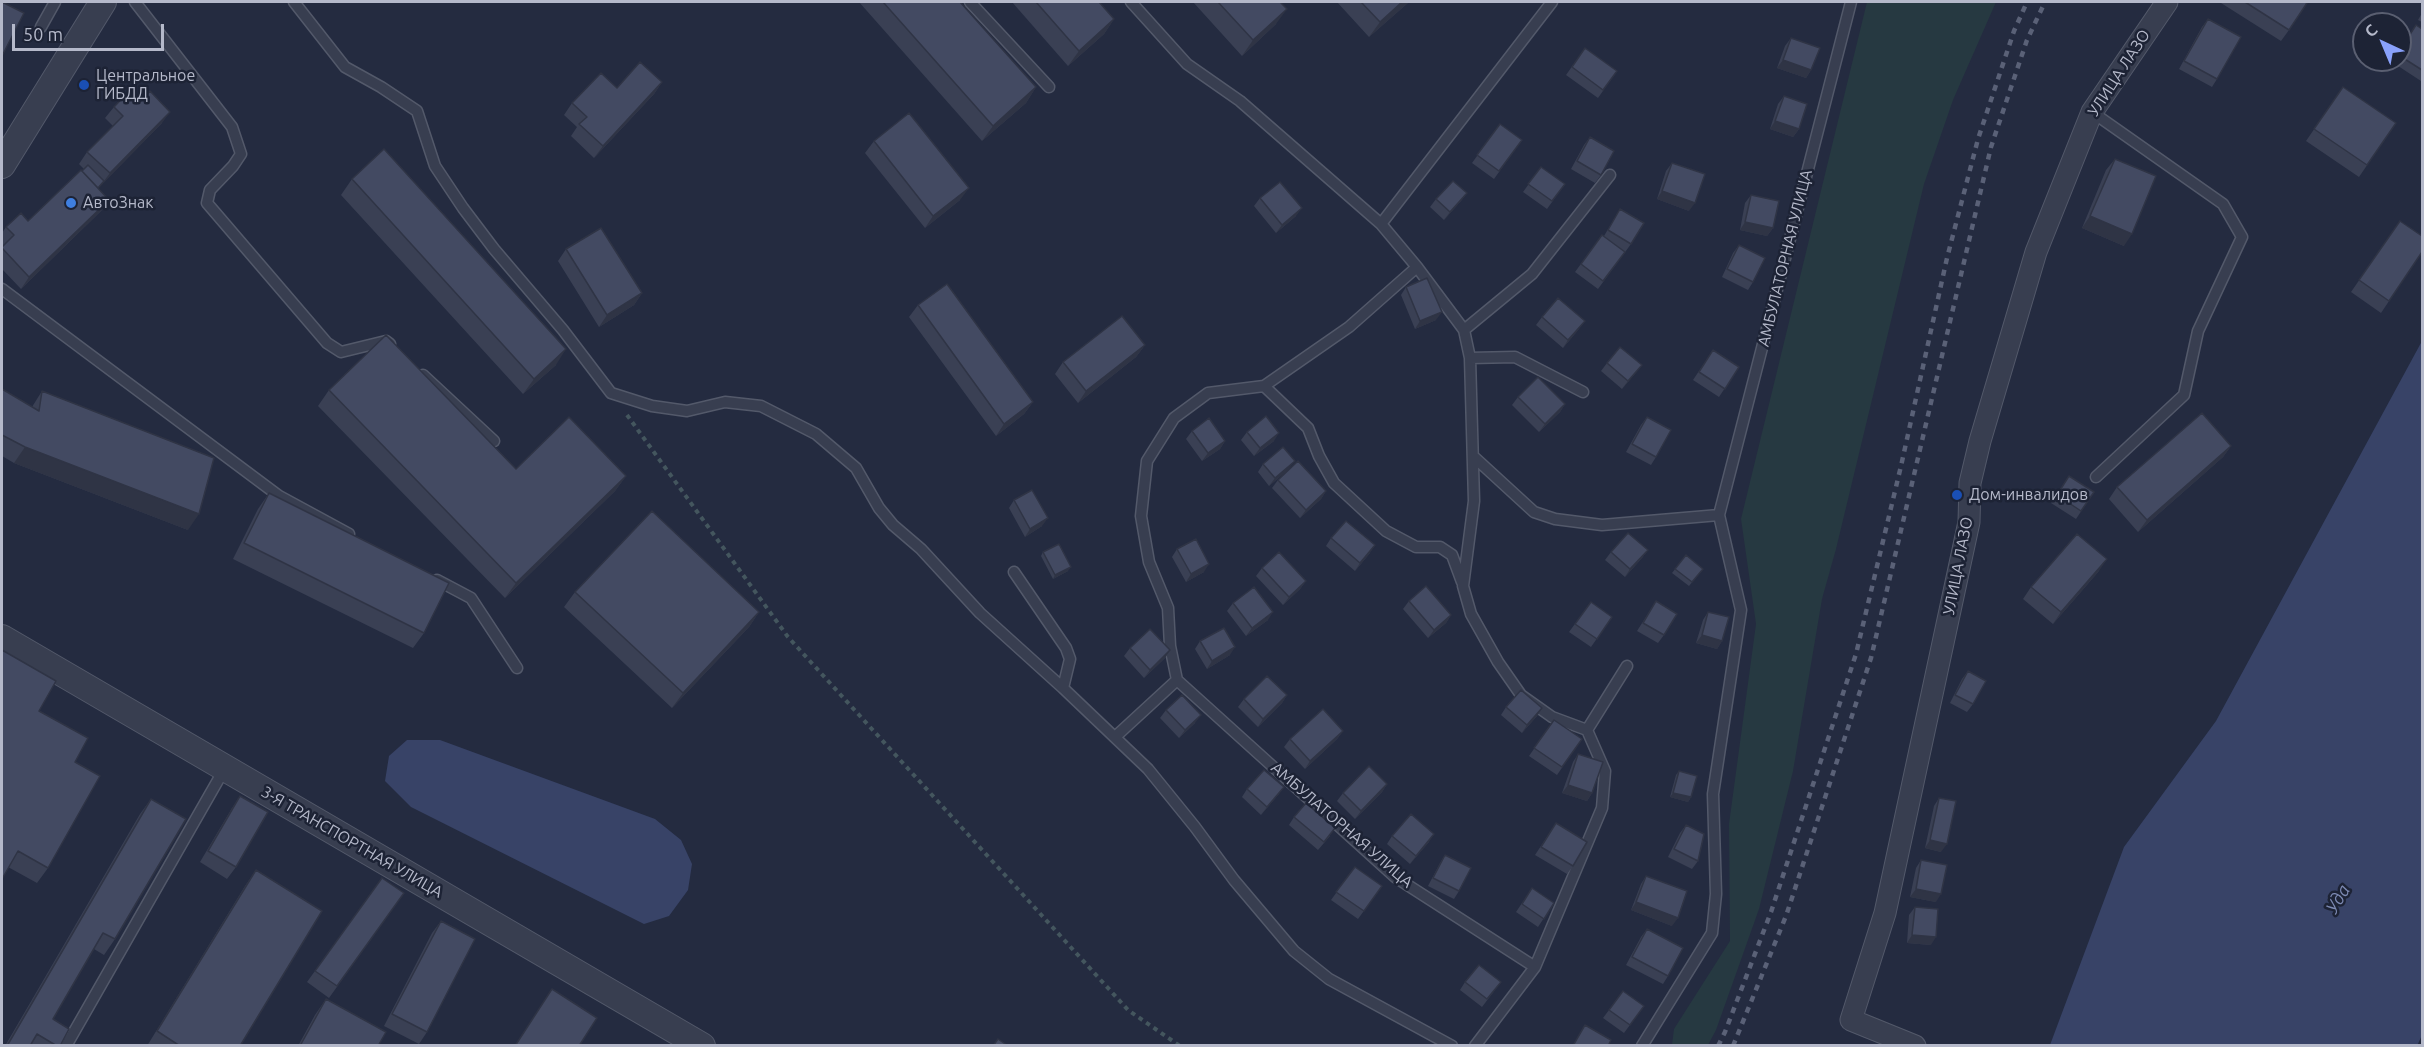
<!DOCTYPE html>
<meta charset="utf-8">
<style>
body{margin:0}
#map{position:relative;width:2424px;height:1047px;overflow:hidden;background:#242b40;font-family:Ubuntu,sans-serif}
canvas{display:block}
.frame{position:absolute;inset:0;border:3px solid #b5b9ca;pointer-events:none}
.north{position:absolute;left:2352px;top:12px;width:60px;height:60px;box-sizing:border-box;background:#1d2335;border:2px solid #5a5f71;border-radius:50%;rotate:316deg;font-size:16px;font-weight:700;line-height:24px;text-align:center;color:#b5b9ca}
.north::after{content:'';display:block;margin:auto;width:21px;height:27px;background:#89a1fb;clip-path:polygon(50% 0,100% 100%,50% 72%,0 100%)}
.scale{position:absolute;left:12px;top:24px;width:152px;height:27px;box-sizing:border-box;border:3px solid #b5b9ca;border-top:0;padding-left:8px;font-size:18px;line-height:21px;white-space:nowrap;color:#b5b9ca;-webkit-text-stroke:4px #1d2335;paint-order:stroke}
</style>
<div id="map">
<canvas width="2424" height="1047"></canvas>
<div class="frame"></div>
<div class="north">С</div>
<div class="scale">50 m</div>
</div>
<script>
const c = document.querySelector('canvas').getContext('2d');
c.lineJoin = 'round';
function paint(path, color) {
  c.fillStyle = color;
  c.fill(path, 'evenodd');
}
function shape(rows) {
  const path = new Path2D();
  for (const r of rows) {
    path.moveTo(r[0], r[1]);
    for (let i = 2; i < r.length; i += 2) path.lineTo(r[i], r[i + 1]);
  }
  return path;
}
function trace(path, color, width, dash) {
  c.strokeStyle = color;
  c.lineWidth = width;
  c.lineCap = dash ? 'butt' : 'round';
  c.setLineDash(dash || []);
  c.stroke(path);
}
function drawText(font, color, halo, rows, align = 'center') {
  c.font = font + ' Ubuntu,sans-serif';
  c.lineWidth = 5;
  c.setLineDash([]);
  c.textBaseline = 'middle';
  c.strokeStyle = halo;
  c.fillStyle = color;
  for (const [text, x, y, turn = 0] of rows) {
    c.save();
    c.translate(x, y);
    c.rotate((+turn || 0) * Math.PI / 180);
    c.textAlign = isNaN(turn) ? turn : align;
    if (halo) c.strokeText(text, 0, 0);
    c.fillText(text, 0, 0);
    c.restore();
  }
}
const green = shape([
 [1867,2,1996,2,1953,100,1924,184,1836,549,1822,599,1793,771,1759,909,1716,1030,1708,1045,1672,1045,1674,1029,1730,941,1729,824,1756,624,1741,519]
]);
const water = shape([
 [2422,341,2422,1035,2417,1046,2050,1045,2124,847,2216,721],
 [407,740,440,740,655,819,681,840,692,864,688,890,669,916,644,924,411,807,385,781,389,756]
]);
const path = shape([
 [627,415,788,637,1128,1010,1180,1046]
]);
const service = shape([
 [135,2,232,127,241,154,233,166,210,190,207,203,327,343,341,352,386,341,390,344],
 [294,2,345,67,381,87,417,111,435,166,463,208,494,249,563,330,611,393,652,406,687,411,725,402,761,406,816,434,856,468,879,508,893,525,921,549,980,613,1063,688],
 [970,2,1049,87],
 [1131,2,1187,64,1240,101,1381,224,1417,267,1349,327,1264,386,1208,393,1174,418,1147,461,1141,516,1149,562,1168,608,1170,646,1177,680,1395,877,1535,967,1602,808,1605,771,1587,730,1552,717,1521,695,1498,662,1471,614,1463,586,1474,501,1470,358,1464,330,1417,267],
 [41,27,55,2],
 [2092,112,2223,204,2242,237,2198,331,2184,395,2096,477],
 [1381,224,1552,2],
 [2,289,279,496,349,534],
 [1464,330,1532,274,1610,175],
 [1470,358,1515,357,1583,392],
 [423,375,494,441],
 [1264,386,1308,428,1319,456,1334,483,1386,531,1416,547,1440,547,1452,555,1462,582],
 [1474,457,1534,512,1555,519,1602,525,1719,515],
 [1014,572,1066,648,1070,659,1063,688,1148,769,1195,827,1234,880,1294,951,1329,979,1452,1046],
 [437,580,471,598,517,668],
 [1587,730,1627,666],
 [1115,737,1177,680],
 [66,1046,225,768],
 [1475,1046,1535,967],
 [1642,1046,1712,933,1716,894,1713,794,1741,610,1719,515,1851,2]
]);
const minor = shape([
 [1915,1046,1851,1020,1885,913,1969,522,1970,483,1980,441,2036,252,2092,112,2167,2]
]);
const tertiary = shape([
 [2,165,103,2],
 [2,638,702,1046]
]);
const rail = shape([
 [1718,1046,1725,1032,1771,912,1856,654,1901,466,1947,258,1978,139,2014,31,2027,2],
 [1733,1046,1786,916,1871,658,1991,147,2027,40,2045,2]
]);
const wall = shape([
 [859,2,960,2,1036,87,1026,103,982,141],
 [1012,2,1099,2,1114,19,1104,34,1068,66],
 [1193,2,1280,2,1276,24,1242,56],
 [1337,2,1409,2,1369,37],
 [2222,2,2305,2,2289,30,2281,41,2221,3],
 [2422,13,2422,22,2418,20],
 [2208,19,2217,79,2212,87,2179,69,2202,27],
 [2422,29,2422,80,2421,81,2392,62,2393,60,2400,60,2400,49],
 [1791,38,1811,70,1806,78,1777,68,1785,46],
 [1585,48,1617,71,1598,98,1566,75],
 [662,82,654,94,594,158,571,136,577,127,564,115,572,103,617,88],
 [2343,87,2396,123,2359,177,2306,141],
 [1784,96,1799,129,1793,137,1770,129,1778,104],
 [114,107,162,123,98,188,109,200,101,211,21,289,2,269,2,247,3,245,2,243,2,233,6,227,28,221,84,169,79,164,87,152,113,126,105,118],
 [1500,124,1522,140,1494,179,1472,163],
 [1590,137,1601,175,1595,183,1571,169,1584,145],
 [874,141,960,200,925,228,865,153],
 [2115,159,2124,246,2082,228,2106,170],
 [1672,163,1689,211,1657,199,1666,171],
 [1541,167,1565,184,1547,209,1523,192],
 [352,179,556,365,523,394,341,195],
 [1467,193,1461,201,1444,220,1430,207,1436,199],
 [1751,195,1773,228,1767,236,1740,230,1745,203],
 [1260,198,1296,216,1276,233,1254,206],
 [1620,209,1631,244,1598,289,1575,272,1602,235,1604,236],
 [2400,221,2422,252,2381,313,2351,292],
 [1739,245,1753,282,1748,290,1722,277,1733,253],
 [566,249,642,293,634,305,599,327,558,261],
 [1406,287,1436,320,1415,329,1401,295],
 [918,305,1033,402,1024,414,996,436,909,317],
 [1542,317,1579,329,1563,348,1536,325],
 [1145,345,1136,357,1078,403,1055,374,1063,362],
 [1713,350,1739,367,1719,397,1693,380],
 [1607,363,1642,365,1622,389,1601,371],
 [2,389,32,407,42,391,188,530,14,463,2,456],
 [329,390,516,469,626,476,615,491,505,598,318,406],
 [1518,397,1565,404,1560,412,1539,432,1512,405],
 [1647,417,1656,457,1651,465,1626,452,1641,425],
 [1192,431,1225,441,1220,449,1202,461,1186,439],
 [1247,432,1274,441,1254,456,1241,440],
 [2231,446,2223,457,2138,532,2109,499,2117,487],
 [1263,464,1289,469,1269,486,1258,472],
 [2069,476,2094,492,2076,519,2051,503],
 [1278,480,1326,491,1321,499,1300,518,1272,488],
 [269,493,424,633,413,648,233,559,258,509],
 [1014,500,1042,526,1025,537,1009,508],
 [1331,538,1370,553,1355,571,1326,546],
 [1177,549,1204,572,1186,582,1172,557],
 [1648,550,1642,558,1625,577,1605,560,1611,552],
 [1043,552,1068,571,1053,579,1041,556],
 [1686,555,1703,569,1689,586,1672,573],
 [1262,568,1306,581,1300,589,1283,605,1256,576],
 [2099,571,2053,624,2023,599,2031,587],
 [575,592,759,612,749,627,672,708,564,607],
 [1409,601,1451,615,1446,623,1428,638,1403,609],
 [1656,601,1664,635,1658,643,1637,631],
 [1591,602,1612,617,1591,647,1569,632],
 [1233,603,1268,620,1246,636,1227,611],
 [1708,612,1722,641,1717,649,1696,643,1703,620],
 [1200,641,1230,655,1207,669,1195,649],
 [1130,648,1170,650,1165,658,1144,678,1124,656],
 [1968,671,1973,704,1967,712,1950,703,1962,679],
 [1287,695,1282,703,1258,727,1238,707,1244,699],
 [1506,707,1542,708,1537,716,1522,733,1501,715],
 [1166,710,1195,723,1179,738,1160,718],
 [39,711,75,762,48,868,37,883,8,867],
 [1554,720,1582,739,1557,775,1529,756],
 [1343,731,1337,739,1305,769,1284,747,1290,739],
 [1578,754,1592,793,1587,801,1562,793,1573,762],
 [1679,771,1691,797,1688,802,1670,797,1676,775],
 [1387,784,1382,792,1355,819,1337,801,1343,793],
 [1284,787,1278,795,1261,815,1242,797,1247,789],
 [240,796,236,867,227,879,200,862,232,808],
 [1939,798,1941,852,1925,848,1934,806],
 [151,799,115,939,104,955,94,949,53,1019,60,1046,5,1046,140,814],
 [1294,817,1330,836,1318,850,1289,825],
 [1556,823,1573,866,1567,874,1535,855],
 [1686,825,1698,861,1692,869,1668,857,1680,833],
 [1392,836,1429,842,1410,864,1387,844],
 [1445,855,1459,891,1454,899,1428,886,1440,863],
 [1921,860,1936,902,1910,897,1916,868],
 [1355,867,1382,886,1358,919,1331,900],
 [256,870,240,1046,147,1046,245,886],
 [1646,876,1672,926,1631,910,1641,884],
 [382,878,404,893,329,998,307,982],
 [1532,888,1554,903,1538,927,1516,912],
 [1915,907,1931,945,1907,943,1909,915],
 [441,921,427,1032,419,1044,384,1026,432,933],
 [1647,929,1668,976,1663,984,1626,965,1641,937],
 [1465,982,1495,990,1482,1007,1460,990],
 [326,999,378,1046,298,1046,315,1015],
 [1644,1006,1624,1033,1603,1018,1609,1010]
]);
const shadedWall = shape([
 [1402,2,1409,2,1369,37,1380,22],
 [1287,9,1276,24,1242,56,1253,40],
 [1114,19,1104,34,1068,66,1079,51],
 [1783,60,1811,70,1806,78,1777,68],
 [662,82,654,94,594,158,603,146],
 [1036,87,1026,103,982,141,993,126],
 [170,112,162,123,89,198,104,181,110,173],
 [1775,121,1799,129,1793,137,1770,129],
 [969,188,960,200,925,228,933,216],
 [1662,191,1695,203,1689,211,1657,199],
 [1467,193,1461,201,1444,220,1450,212],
 [109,200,101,211,21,289,29,277],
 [1302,208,1296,216,1276,233,1282,225],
 [2090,216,2132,234,2124,246,2082,228],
 [1745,222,1773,228,1767,236,1740,230],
 [642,293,634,305,599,327,607,315],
 [1442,312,1436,320,1415,329,1420,321],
 [1585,321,1579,329,1563,348,1568,340],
 [1145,345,1136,357,1078,403,1086,391],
 [566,349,556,365,523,394,534,379],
 [1642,365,1636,373,1622,389,1628,381],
 [1033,402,1024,414,996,436,1004,424],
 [1565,404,1560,412,1539,432,1545,424],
 [1279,433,1274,441,1254,456,1260,448],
 [1225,441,1220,449,1202,461,1208,453],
 [2231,446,2223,457,2138,532,2147,520],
 [25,447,199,514,188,530,14,463],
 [1295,461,1289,469,1269,486,1275,478],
 [626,476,615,491,505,598,516,583],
 [1326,491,1321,499,1300,518,1306,510],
 [1048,518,1042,526,1025,537,1030,529],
 [1375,545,1370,553,1355,571,1360,563],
 [1648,550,1642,558,1625,577,1630,569],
 [2107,559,2099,571,2053,624,2061,612],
 [1209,564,1204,572,1186,582,1191,574],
 [1071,567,1068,571,1053,579,1055,575],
 [1306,581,1300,589,1283,605,1289,597],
 [759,612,749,627,672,708,683,693],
 [1273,612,1268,620,1246,636,1252,628],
 [1451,615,1446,623,1428,638,1434,630],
 [1702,635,1722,641,1717,649,1696,643],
 [1235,647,1230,655,1207,669,1212,661],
 [1170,650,1165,658,1144,678,1150,670],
 [1287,695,1282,703,1258,727,1263,719],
 [1542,708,1537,716,1522,733,1527,725],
 [1201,715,1195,723,1179,738,1185,730],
 [1343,731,1337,739,1305,769,1310,761],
 [1387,784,1382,792,1355,819,1361,811],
 [1568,785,1592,793,1587,801,1562,793],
 [1284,787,1278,795,1261,815,1267,807],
 [1673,793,1691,797,1688,802,1670,797],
 [1434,834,1429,842,1410,864,1416,856],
 [1930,840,1947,844,1941,852,1925,848],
 [1916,889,1941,894,1936,902,1910,897],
 [1636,902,1678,918,1672,926,1631,910],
 [1912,935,1936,937,1931,945,1907,943]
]);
const building = shape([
 [2,2,24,13,2,56,2,2],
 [883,2,960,2,1036,87,993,126,883,2],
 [1036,2,1099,2,1114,19,1079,51,1036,2],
 [1218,2,1280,2,1287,9,1253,40,1218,2],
 [1361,2,1402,2,1380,22,1361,2],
 [2245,2,2305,2,2307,3,2289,30,2245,2],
 [2208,19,2241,37,2217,79,2184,61,2208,19],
 [2416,25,2422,29,2422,70,2400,56,2400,50,2416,25],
 [1791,38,1820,48,1811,70,1783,60,1791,38],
 [1585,48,1617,71,1603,90,1572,67,1585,48],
 [640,62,662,82,603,146,579,124,587,117,572,103,601,73,617,88,640,62],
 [2343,87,2396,123,2367,165,2314,129,2343,87],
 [130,90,141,101,150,91,170,112,110,173,87,152,123,116,114,107,130,90],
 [1784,96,1807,104,1799,129,1775,121,1784,96],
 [909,113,969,188,933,216,874,141,909,113],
 [1500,124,1522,140,1499,171,1477,155,1500,124],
 [1590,137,1614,151,1601,175,1577,161,1590,137],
 [384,149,566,349,534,379,352,179,384,149],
 [2115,159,2156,176,2132,234,2090,216,2115,159],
 [1672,163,1705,174,1695,203,1662,191,1672,163],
 [88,165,104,181,98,188,82,171,88,165],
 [1541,167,1565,184,1552,201,1528,184,1541,167],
 [81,170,109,200,29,277,2,248,2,247,14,235,6,227,21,213,28,221,81,170],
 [1453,181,1467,193,1450,212,1436,199,1453,181],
 [1280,182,1302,208,1282,225,1260,198,1280,182],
 [1751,195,1779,201,1773,228,1745,222,1751,195],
 [1620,209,1644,223,1631,244,1608,230,1620,209],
 [2400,221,2422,236,2422,252,2389,301,2359,280,2400,221],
 [601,228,642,293,607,315,566,249,601,228],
 [1602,235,1625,252,1603,281,1581,264,1602,235],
 [1739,245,1765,258,1753,282,1727,269,1739,245],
 [1427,278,1442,312,1420,321,1406,287,1427,278],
 [947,284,1033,402,1004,424,918,305,947,284],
 [1558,298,1585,321,1568,340,1542,317,1558,298],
 [1122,316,1145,345,1086,391,1063,362,1122,316],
 [386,335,516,469,569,417,626,476,516,583,329,390,386,335],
 [1620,347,1642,365,1628,381,1607,363,1620,347],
 [1713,350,1739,367,1725,389,1699,372,1713,350],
 [1538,377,1565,404,1545,424,1518,397,1538,377],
 [2,389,39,411,42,391,214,458,199,514,25,447,2,435,2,389],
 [2202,413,2231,446,2147,520,2117,487,2202,413],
 [1266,416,1279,433,1260,448,1247,432,1266,416],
 [1647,417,1671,430,1656,457,1632,444,1647,417],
 [1209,418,1225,441,1208,453,1192,431,1209,418],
 [1283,447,1295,461,1275,478,1263,464,1283,447],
 [1298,461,1326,491,1306,510,1278,480,1298,461],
 [2069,476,2094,492,2081,511,2057,495,2069,476],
 [1032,490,1048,518,1030,529,1014,500,1032,490],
 [269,493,449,583,424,633,244,543,269,493],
 [652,511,759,612,683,693,575,592,652,511],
 [1346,521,1375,545,1360,563,1331,538,1346,521],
 [1628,533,1648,550,1630,569,1611,552,1628,533],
 [2077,534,2107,559,2061,612,2031,587,2077,534],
 [1196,539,1209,564,1191,574,1177,549,1196,539],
 [1059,544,1071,567,1055,575,1043,552,1059,544],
 [1279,552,1306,581,1289,597,1262,568,1279,552],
 [1686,555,1703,569,1692,582,1675,569,1686,555],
 [1426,586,1451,615,1434,630,1409,601,1426,586],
 [1254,587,1273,612,1252,628,1233,603,1254,587],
 [1656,601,1677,614,1664,635,1643,623,1656,601],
 [1591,602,1612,617,1597,639,1575,624,1591,602],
 [1708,612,1729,617,1722,641,1702,635,1708,612],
 [1224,628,1235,647,1212,661,1200,641,1224,628],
 [1150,629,1170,650,1150,670,1130,648,1150,629],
 [2,650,56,681,39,711,88,738,75,762,100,776,48,868,18,851,2,879,2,650],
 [1968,671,1986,681,1973,704,1955,695,1968,671],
 [1267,676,1287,695,1263,719,1244,699,1267,676],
 [1521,690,1542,708,1527,725,1506,707,1521,690],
 [1182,695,1201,715,1185,730,1166,710,1182,695],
 [1323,709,1343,731,1310,761,1290,739,1323,709],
 [1554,720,1582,739,1562,767,1534,748,1554,720],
 [1578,754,1603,762,1592,793,1568,785,1578,754],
 [1369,766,1387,784,1361,811,1343,793,1369,766],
 [1264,770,1284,787,1267,807,1247,789,1264,770],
 [1679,771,1697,776,1691,797,1673,793,1679,771],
 [240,796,268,812,236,867,208,851,240,796],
 [1939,798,1956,801,1947,844,1930,840,1939,798],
 [151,799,186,819,115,939,103,933,53,1019,69,1029,60,1046,57,1046,37,1034,30,1046,7,1046,151,799],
 [1306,803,1335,828,1324,842,1294,817,1306,803],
 [1411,814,1434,834,1416,856,1392,836,1411,814],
 [1556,823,1587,842,1573,866,1541,847,1556,823],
 [1686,825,1704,834,1698,861,1674,849,1686,825],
 [1445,855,1471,868,1459,891,1433,878,1445,855],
 [1921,860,1947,865,1941,894,1916,889,1921,860],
 [1355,867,1382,886,1364,911,1336,892,1355,867],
 [256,870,322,911,240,1046,180,1046,157,1031,256,870],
 [1646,876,1687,891,1678,918,1636,902,1646,876],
 [382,878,404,893,337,986,315,971,382,878],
 [1532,888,1554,903,1544,919,1522,904,1532,888],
 [1915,907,1938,909,1936,937,1912,935,1915,907],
 [441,921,475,939,427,1032,392,1014,441,921],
 [1647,929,1683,948,1668,976,1632,957,1647,929],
 [1479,965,1501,982,1487,999,1465,982,1479,965],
 [552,989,597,1018,579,1046,515,1046,552,989],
 [1623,991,1644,1006,1630,1025,1609,1010,1623,991],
 [326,999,386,1032,378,1046,300,1046,326,999],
 [1585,1025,1611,1040,1608,1046,1577,1046,1574,1044,1585,1025],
 [998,1039,1008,1046,993,1046,998,1039]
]);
const markers = [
 [84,85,6,"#1a4fb4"],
 [71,203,6,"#3f7fe0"],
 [1957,495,6,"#1a4fb4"]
];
const streetNames = [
 ["УЛИЦА ЛАЗО",2119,73,-57],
 ["АМБУЛАТОРНАЯ УЛИЦА",1785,258,-76],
 ["УЛИЦА ЛАЗО",1958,566,-79],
 ["АМБУЛАТОРНАЯ УЛИЦА",1342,825,41],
 ["3-Я ТРАНСПОРТНАЯ УЛИЦА",352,842,30]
];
const poiNames = [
 ["Центральное",96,76],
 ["ГИБДД",96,94],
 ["АвтоЗнак",83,203],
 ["Дом-инвалидов",1969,495]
];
const waterNames = [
 ["Уда",2338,899,-60]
];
paint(green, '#263941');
paint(water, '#384367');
trace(service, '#53596a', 13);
trace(minor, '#53596a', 23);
trace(tertiary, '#53596a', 28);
trace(path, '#44565e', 4, [4.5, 4.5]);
trace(service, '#383e50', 10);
trace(minor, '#383e50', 21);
trace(tertiary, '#383e50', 26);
trace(rail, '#5a6177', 4.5, [6, 6]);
paint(wall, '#3a4054');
paint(shadedWall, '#2f3445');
paint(building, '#434a62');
trace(building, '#2f3445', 1.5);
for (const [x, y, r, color] of markers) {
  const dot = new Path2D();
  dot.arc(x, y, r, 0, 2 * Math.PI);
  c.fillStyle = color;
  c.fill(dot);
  trace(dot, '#1d2335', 2);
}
drawText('16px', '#b5b9ca', '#1d2335', streetNames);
drawText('16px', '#b5b9ca', '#1d2335', poiNames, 'left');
drawText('italic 18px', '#7c89b2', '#1d2335', waterNames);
</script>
